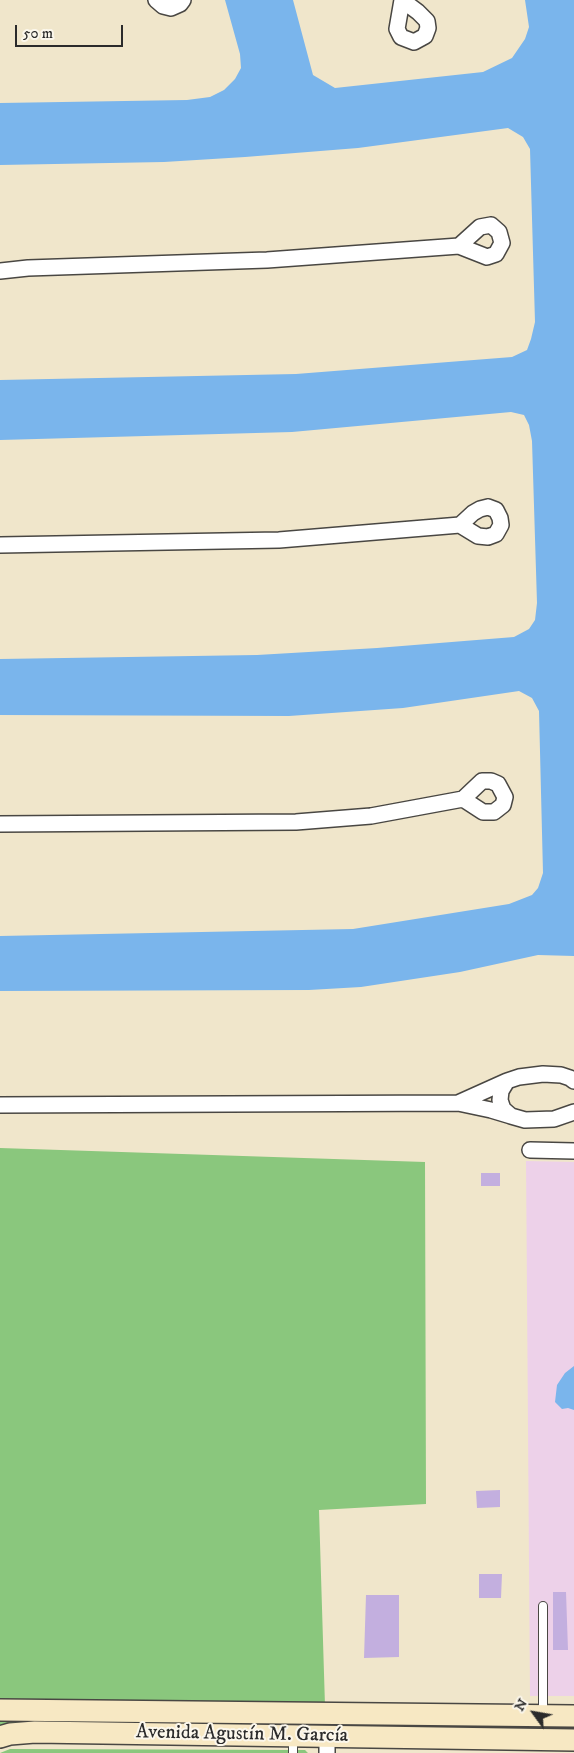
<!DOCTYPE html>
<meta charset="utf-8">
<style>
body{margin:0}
#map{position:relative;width:574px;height:1753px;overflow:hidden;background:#f0e6cb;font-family:"IM FELL DW Pica",serif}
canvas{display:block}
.north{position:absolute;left:509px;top:1688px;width:50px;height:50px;-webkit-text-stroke:4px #fbf7ec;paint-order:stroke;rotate:302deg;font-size:14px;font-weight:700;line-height:20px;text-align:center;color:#2b2b2b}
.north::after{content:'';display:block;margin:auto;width:18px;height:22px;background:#2b2b2b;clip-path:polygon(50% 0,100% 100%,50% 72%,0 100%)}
.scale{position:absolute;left:15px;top:25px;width:108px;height:22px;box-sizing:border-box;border:2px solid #2b2b2b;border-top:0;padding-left:6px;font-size:15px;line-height:18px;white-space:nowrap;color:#2b2b2b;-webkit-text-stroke:4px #fbf7ec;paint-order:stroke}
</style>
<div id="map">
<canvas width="574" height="1753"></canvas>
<div class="north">N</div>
<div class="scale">50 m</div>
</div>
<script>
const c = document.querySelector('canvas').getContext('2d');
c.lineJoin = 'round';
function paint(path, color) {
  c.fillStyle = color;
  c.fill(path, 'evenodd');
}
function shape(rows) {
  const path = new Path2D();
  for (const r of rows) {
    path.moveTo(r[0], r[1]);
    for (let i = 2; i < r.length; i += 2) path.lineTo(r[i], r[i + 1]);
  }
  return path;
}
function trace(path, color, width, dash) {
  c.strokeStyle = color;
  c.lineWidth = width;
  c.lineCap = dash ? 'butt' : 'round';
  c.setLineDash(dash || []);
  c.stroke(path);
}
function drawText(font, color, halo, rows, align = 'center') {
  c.font = font + ' "IM FELL DW Pica",serif';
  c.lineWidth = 4;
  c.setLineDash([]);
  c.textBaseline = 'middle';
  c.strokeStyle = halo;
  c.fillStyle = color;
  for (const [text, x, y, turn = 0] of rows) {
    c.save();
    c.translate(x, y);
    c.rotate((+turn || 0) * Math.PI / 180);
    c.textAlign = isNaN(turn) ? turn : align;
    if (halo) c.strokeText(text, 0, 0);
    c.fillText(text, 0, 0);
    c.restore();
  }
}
const built = shape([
 [526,1161,574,1162,574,1696,530,1696]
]);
const green = shape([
 [0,1148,425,1162,426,1504,319,1510,325,1706,0,1705],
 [0,1720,574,1723,574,1729,0,1729],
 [10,1749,305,1750,308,1753,0,1753]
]);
const water = shape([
 [225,0,293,0,313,75,335,88,483,72,512,58,525,39,529,27,525,0,574,0,574,956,538,955,460,972,361,987,309,990,0,991,0,936,353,929,509,904,532,895,538,888,543,873,539,711,532,698,519,691,403,708,289,716,0,715,0,659,257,655,377,648,514,637,529,629,535,620,537,603,532,441,529,425,524,415,511,412,292,432,0,440,0,380,296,374,512,357,527,350,531,339,535,322,530,149,523,137,508,128,358,148,245,157,164,162,0,165,0,103,187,100,210,97,224,90,235,79,241,68,240,54],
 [574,1366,574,1410,568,1408,562,1409,555,1402,557,1385,565,1373]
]);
const building = shape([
 [481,1173,500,1173,500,1186,481,1186],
 [500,1490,500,1507,477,1508,476,1491],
 [479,1574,502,1574,501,1598,479,1598],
 [553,1592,566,1592,568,1650,553,1650],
 [366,1595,399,1595,399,1657,364,1658]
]);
const service = shape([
 [543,1606,543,1713],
 [293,1753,293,1738]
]);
const minor = shape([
 [156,0,163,6,171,8,180,4,183,0],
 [402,0,418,12,427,21,428,28,425,36,414,42,401,37,397,29,402,0],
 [491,225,499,232,502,243,496,254,487,257,459,246,480,227,491,225],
 [0,271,28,268,267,260,459,246],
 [488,507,496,510,500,518,501,525,496,534,488,537,478,536,460,525,473,513,480,509,488,507],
 [0,545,279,540,460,525],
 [482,781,491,781,498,784,505,797,503,805,494,812,483,812,463,799,482,781],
 [0,824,296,822,371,816,463,799],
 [574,1081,570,1078,561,1075,543,1074,519,1077,507,1081,501,1091,500,1100,503,1109,511,1116,525,1120,554,1119,574,1112],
 [458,1103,507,1081],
 [0,1105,458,1103,491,1110,511,1116],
 [530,1150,574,1151],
 [327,1736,327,1753]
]);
const secondary = shape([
 [0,1710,574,1716],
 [0,1737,10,1734,35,1732,574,1740]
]);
const streetNames = [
 ["Avenida Agustín M. García",242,1735,1]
];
paint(built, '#edd1e9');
paint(green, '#8ac77d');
paint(water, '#7ab5ec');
paint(building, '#c3afdf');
trace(service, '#494743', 10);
trace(minor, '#494743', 18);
trace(secondary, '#494743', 24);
trace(service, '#fff', 8);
trace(minor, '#fff', 15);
trace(secondary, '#f7e8c3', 21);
drawText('20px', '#2b2b2b', '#fbf7ec', streetNames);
</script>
